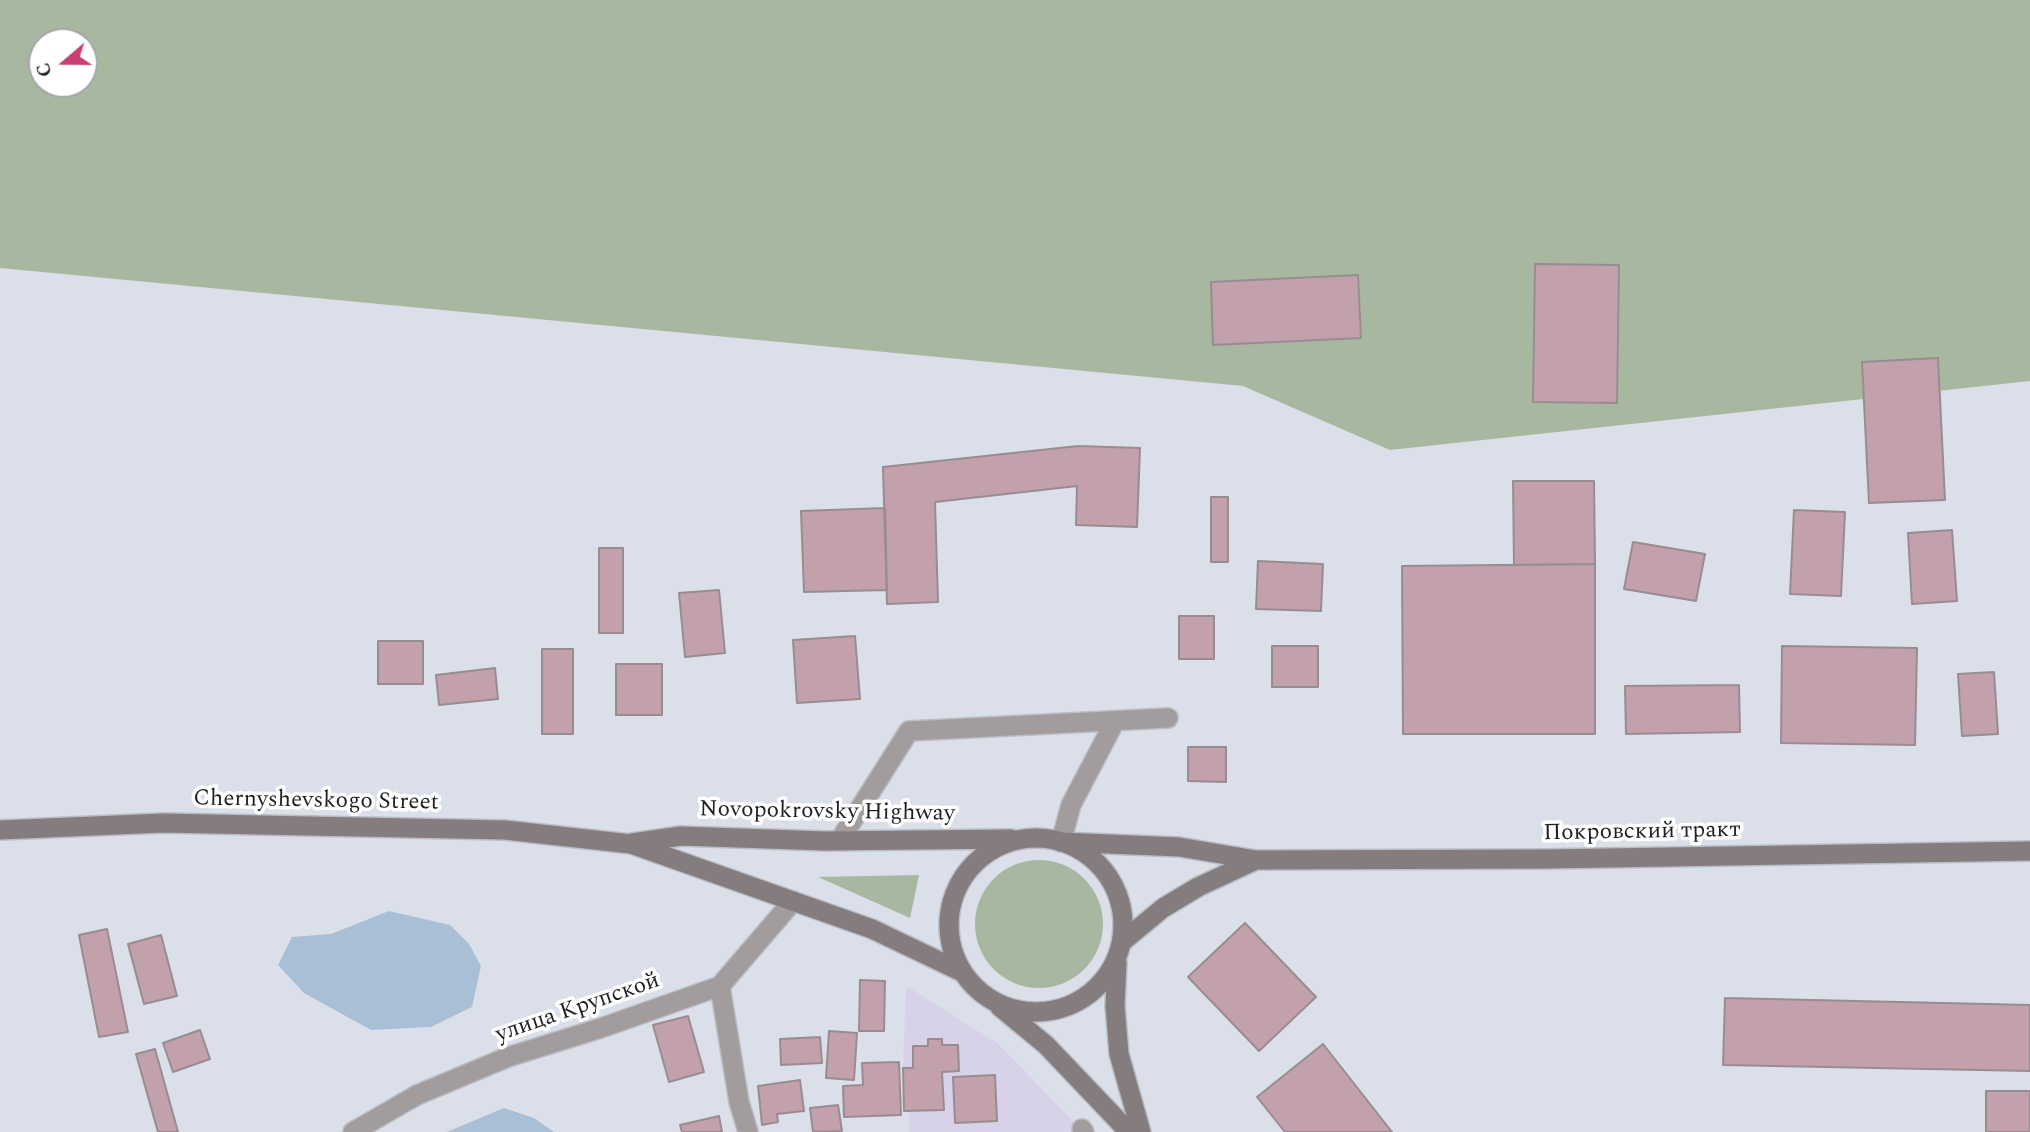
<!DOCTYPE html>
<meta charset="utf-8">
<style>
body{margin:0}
#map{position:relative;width:2030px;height:1132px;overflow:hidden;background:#dbdfea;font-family:Spectral,serif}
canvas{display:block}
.north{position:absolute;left:28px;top:28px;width:70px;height:70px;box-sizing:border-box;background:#fff;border:2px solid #a5a6a7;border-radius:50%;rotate:250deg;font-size:19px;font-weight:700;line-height:28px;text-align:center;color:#1f2024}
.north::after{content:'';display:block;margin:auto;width:24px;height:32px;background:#ca3e71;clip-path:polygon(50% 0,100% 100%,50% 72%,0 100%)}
</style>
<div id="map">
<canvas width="2030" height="1132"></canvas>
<div class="north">С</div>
</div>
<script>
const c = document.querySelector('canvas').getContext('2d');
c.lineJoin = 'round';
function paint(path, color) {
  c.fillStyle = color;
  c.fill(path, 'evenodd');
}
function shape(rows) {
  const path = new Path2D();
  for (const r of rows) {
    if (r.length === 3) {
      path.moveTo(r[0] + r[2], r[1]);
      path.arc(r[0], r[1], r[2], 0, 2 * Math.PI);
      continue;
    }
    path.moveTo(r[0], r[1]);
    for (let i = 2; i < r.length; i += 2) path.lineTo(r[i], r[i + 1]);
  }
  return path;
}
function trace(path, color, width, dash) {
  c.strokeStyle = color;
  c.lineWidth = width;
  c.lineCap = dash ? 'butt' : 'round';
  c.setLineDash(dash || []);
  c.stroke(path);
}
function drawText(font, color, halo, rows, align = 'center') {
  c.font = font + ' Spectral,serif';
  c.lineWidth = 7;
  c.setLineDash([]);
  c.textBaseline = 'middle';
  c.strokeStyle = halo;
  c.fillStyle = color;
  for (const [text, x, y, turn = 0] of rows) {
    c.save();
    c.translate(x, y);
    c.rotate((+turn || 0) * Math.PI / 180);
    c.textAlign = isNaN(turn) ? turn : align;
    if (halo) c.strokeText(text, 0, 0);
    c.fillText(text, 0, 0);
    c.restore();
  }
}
const commercial = shape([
 [906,986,997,1043,1084,1132,909,1132,909,1112,904,1111,903,1068]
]);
const green = shape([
 [0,0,2030,0,2030,381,1390,450,1243,386,0,268],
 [42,42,84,42,84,84,42,84],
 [1039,924,64],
 [919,875,910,918,818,877]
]);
const water = shape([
 [389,911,450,925,469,944,481,966,472,1007,431,1027,371,1030,304,993,278,965,292,937,331,934],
 [504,1108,534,1118,554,1132,447,1132]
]);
const building = shape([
 [1535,264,1619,265,1617,403,1533,402,1535,264],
 [1358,275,1361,338,1213,345,1211,282,1358,275],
 [1938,358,1945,500,1869,503,1862,362,1938,358],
 [1078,446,1140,448,1137,527,1076,525,1077,486,935,502,938,602,887,604,883,467,1078,446],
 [1513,481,1594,481,1595,564,1514,565,1513,481],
 [1211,497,1228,497,1228,562,1211,562,1211,497],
 [885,508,887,590,804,592,801,511,885,508],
 [1794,510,1845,512,1841,596,1790,594,1794,510],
 [1952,530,1957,601,1912,604,1908,533,1952,530],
 [1633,542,1705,554,1696,601,1624,589,1633,542],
 [599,548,623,548,623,633,599,633,599,548],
 [1258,561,1323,564,1321,611,1256,609,1258,561],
 [1595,564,1595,734,1403,734,1402,566,1595,564],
 [719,590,725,653,685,657,679,593,719,590],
 [1179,616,1214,616,1214,659,1179,659,1179,616],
 [855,636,860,699,797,703,793,640,855,636],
 [378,641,423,641,423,684,378,684,378,641],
 [1272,646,1318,646,1318,687,1272,687,1272,646],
 [1782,646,1917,648,1915,745,1781,743,1782,646],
 [542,649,573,649,573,734,542,734,542,649],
 [616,664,662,664,662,715,616,715,616,664],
 [495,668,498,699,439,705,436,675,495,668],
 [1994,672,1998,734,1962,736,1958,674,1994,672],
 [1739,685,1740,732,1626,734,1625,686,1739,685],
 [1188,747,1226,747,1226,782,1188,781,1188,747],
 [1245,923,1316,997,1259,1051,1188,977,1245,923],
 [107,929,128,1032,99,1037,79,935,107,929],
 [161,935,177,996,144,1004,128,944,161,935],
 [860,980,885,981,884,1031,859,1031,860,980],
 [1725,998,2030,1005,2030,1071,1723,1065,1725,998],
 [688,1016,704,1072,669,1082,653,1025,688,1016],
 [200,1030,210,1059,173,1072,163,1043,200,1030],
 [829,1031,857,1033,854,1080,826,1078,829,1031],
 [820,1037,822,1063,781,1065,780,1039,820,1037],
 [928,1039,942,1039,942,1045,958,1045,959,1071,942,1072,944,1110,904,1111,903,1068,913,1068,913,1046,928,1046,928,1039],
 [1323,1044,1392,1132,1285,1132,1257,1097,1323,1044],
 [155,1049,178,1132,158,1132,136,1054,155,1049],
 [899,1062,901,1115,844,1117,843,1086,863,1085,862,1063,899,1062],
 [995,1075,997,1121,955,1123,953,1077,995,1075],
 [800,1080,804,1111,777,1114,778,1122,762,1125,758,1086,800,1080],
 [1986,1091,2030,1091,2030,1132,1986,1132,1986,1091],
 [838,1105,842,1131,813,1132,810,1108,838,1105],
 [719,1116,722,1132,682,1132,680,1125,719,1116]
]);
const service = shape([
 [840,840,909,731,1168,718],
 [1061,842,1071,805,1115,721],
 [1082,1129,1084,1132]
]);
const minor = shape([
 [720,986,739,1102,748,1132],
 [353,1132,417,1095,508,1057,601,1028,720,986,793,901]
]);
const secondary = shape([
 [0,830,163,823,505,830,631,844,872,929,962,972],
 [1036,925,87],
 [1061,842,1179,847,1256,860,1547,859,2030,851],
 [632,843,681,836,825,841,1011,839],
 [1122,942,1163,908,1198,887,1256,860],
 [1117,962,1115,1006,1119,1054,1141,1132],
 [1000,1007,1046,1045,1129,1132]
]);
const streetNames = [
 ["Chernyshevskogo Street",316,802,1],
 ["Novopokrovsky Highway",827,813,1],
 ["Покровский тракт",1642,833,-1],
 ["улица Крупской",578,1009,-19]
];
paint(commercial, '#d7d2e7');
paint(green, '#a8b8a0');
paint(water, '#a9bfd6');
paint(building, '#c2a1ac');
trace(building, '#998c90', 2);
trace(service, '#b9bdc6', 22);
trace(minor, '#b9bdc6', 22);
trace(secondary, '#b9bdc6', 22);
trace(service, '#a29c9d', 19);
trace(minor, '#a29c9d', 19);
trace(secondary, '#847c7d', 19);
drawText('23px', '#1f2024', '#fff', streetNames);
</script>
